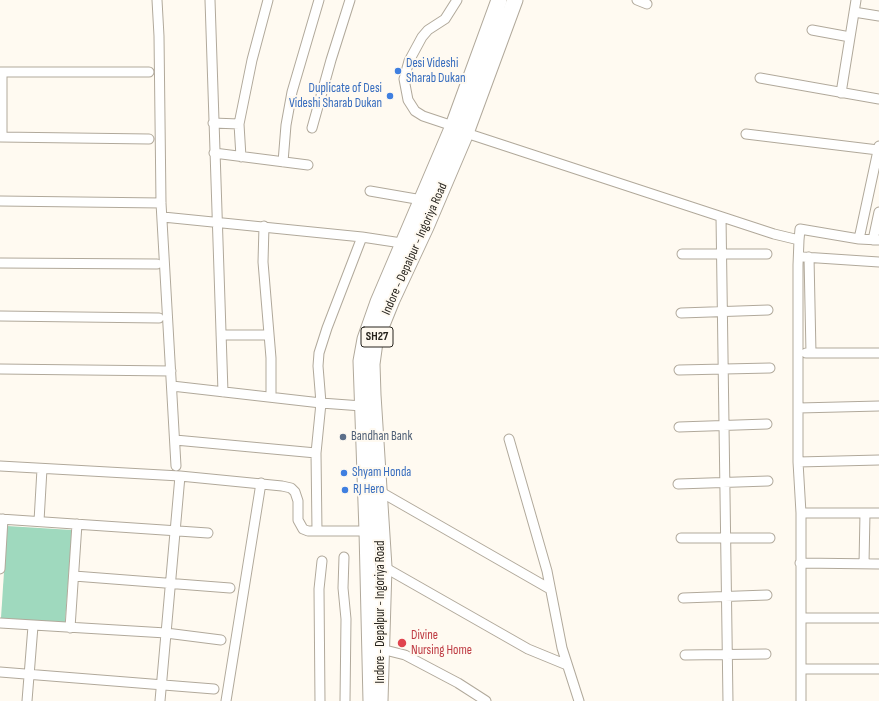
<!DOCTYPE html>
<style>
body{margin:0}
canvas{display:block;background:#fffaf1}
</style>
<canvas width="879" height="701"></canvas>
<script>
const c = document.querySelector('canvas').getContext('2d');
c.lineJoin = 'round';
function paint(path, color) {
  c.fillStyle = color;
  c.fill(path, 'evenodd');
}
function shape(rows) {
  const path = new Path2D();
  for (const r of rows) {
    path.moveTo(r[0], r[1]);
    for (let i = 2; i < r.length; i += 2) path.lineTo(r[i], r[i + 1]);
  }
  return path;
}
function trace(path, color, width, dash) {
  c.strokeStyle = color;
  c.lineWidth = width;
  c.lineCap = dash ? 'butt' : 'round';
  c.setLineDash(dash || []);
  c.stroke(path);
}
function drawText(font, color, halo, rows, align = 'center') {
  c.font = font + ' "Sofia Sans Condensed",sans-serif';
  c.lineWidth = 4;
  c.setLineDash([]);
  c.textBaseline = 'middle';
  c.strokeStyle = halo;
  c.fillStyle = color;
  for (const [text, x, y, turn = 0] of rows) {
    c.save();
    c.translate(x, y);
    c.rotate((+turn || 0) * Math.PI / 180);
    c.textAlign = isNaN(turn) ? turn : align;
    if (halo) c.strokeText(text, 0, 0);
    c.fillText(text, 0, 0);
    c.restore();
  }
}
const green = shape([
 [7,526,72,530,65,623,1,618]
]);
const minor = shape([
 [157,0,159,36,161,203,176,466],
 [210,0,223,392],
 [637,0,647,4],
 [854,12,879,16],
 [812,30,850,37],
 [0,72,149,72],
 [760,78,879,99],
 [841,93,856,0],
 [213,123,239,124],
 [453,126,423,116,415,111,408,100,404,79,409,61,422,37,428,30,445,19,457,0],
 [312,128,331,60,350,0],
 [466,133,774,234,799,240,798,265,798,462,801,513,801,701],
 [746,134,878,150],
 [0,137,149,139],
 [2,137,2,72],
 [214,153,308,165],
 [241,157,239,124,252,60,268,0],
 [283,162,286,125,292,92,319,0],
 [370,191,422,200],
 [0,201,161,203],
 [163,217,362,237,408,244],
 [721,217,728,701],
 [264,226,263,262,271,358,271,397],
 [859,239,879,146],
 [799,240,800,229,859,239,879,240],
 [873,240,879,212],
 [682,254,767,254],
 [803,257,879,262],
 [809,257,811,353],
 [0,263,157,264],
 [681,313,768,310],
 [0,316,159,318],
 [221,335,269,335],
 [806,353,879,353],
 [0,369,171,371],
 [679,370,770,368],
 [172,386,321,403,362,406],
 [799,408,879,406],
 [679,427,767,424],
 [509,439,547,571,562,648,579,701],
 [175,440,316,453],
 [798,462,879,460],
 [0,466,180,476,282,486,291,488,295,492,298,501,298,520,303,529,308,531,367,531],
 [678,484,768,481],
 [379,491,550,589],
 [801,513,879,513],
 [0,519,208,533],
 [39,521,42,469],
 [317,531,316,453,321,403,318,366,319,353,327,328,362,237],
 [681,538,770,538],
 [344,557,343,588,346,619,345,701],
 [800,563,879,564],
 [864,564,865,513],
 [384,567,528,649,567,665],
 [0,569,3,519],
 [74,576,230,588],
 [683,598,767,595],
 [801,618,879,618],
 [0,623,166,633,221,640],
 [70,628,77,524],
 [381,649,405,655,458,683,486,701],
 [685,655,766,654],
 [801,669,879,669],
 [0,672,214,689],
 [27,701,33,626],
 [160,701,180,476],
 [226,701,261,483],
 [320,701,319,589,322,561]
]);
const primary = shape([
 [371,701,367,531,361,361,365,339,378,302,453,126,499,0],
 [380,701,384,567,373,395,372,364,375,342,392,300,426,227,466,133,515,0]
]);
const markers = [
 [398,71,4,"#3f7fe0"],
 [390,96,4,"#3f7fe0"],
 [343,437,4,"#5c6f8a"],
 [344,473,4,"#3f7fe0"],
 [345,490,4,"#3f7fe0"],
 [402,643,5,"#e0444e"]
];
const shields = [
 [377,337,32]
];
const shieldNames = [
 ["SH27",377,337]
];
const shopNames = [
 ["Desi Videshi",406,64],
 ["Sharab Dukan",406,79],
 ["Duplicate of Desi",382,89,"right"],
 ["Videshi Sharab Dukan",382,104,"right"],
 ["Shyam Honda",352,473],
 ["RJ Hero",353,490]
];
const streetNames = [
 ["Indore - Depalpur - Ingoriya Road",415,249,-66],
 ["Indore - Depalpur - Ingoriya Road",381,612,-90]
];
const serviceNames = [
 ["Bandhan Bank",351,437]
];
const healthNames = [
 ["Divine",411,636],
 ["Nursing Home",411,651]
];
paint(green, '#9fd9be');
trace(minor, '#b1a99b', 11);
trace(primary, '#b1a99b', 17);
trace(minor, '#fff', 9);
trace(primary, '#fff', 15);
for (const [x, y, r, color] of markers) {
  const dot = new Path2D();
  dot.arc(x, y, r, 0, 2 * Math.PI);
  c.fillStyle = color;
  c.fill(dot);
  trace(dot, '#fffaf1', 1.5);
}
for (const [x, y, w] of shields) {
  const box = new Path2D();
  box.roundRect(x - w / 2, y - 10, w, 20, 3);
  c.fillStyle = '#fffaf1';
  c.fill(box);
  trace(box, '#26231d', 1);
}
drawText('bold 12px', '#26231d', null, shieldNames);
drawText('13px', '#366cbe', '#fffaf1', shopNames, 'left');
drawText('13px', '#26231d', '#fffaf1', streetNames);
drawText('13px', '#4e5e75', '#fffaf1', serviceNames, 'left');
drawText('13px', '#be3a42', '#fffaf1', healthNames, 'left');
</script>
